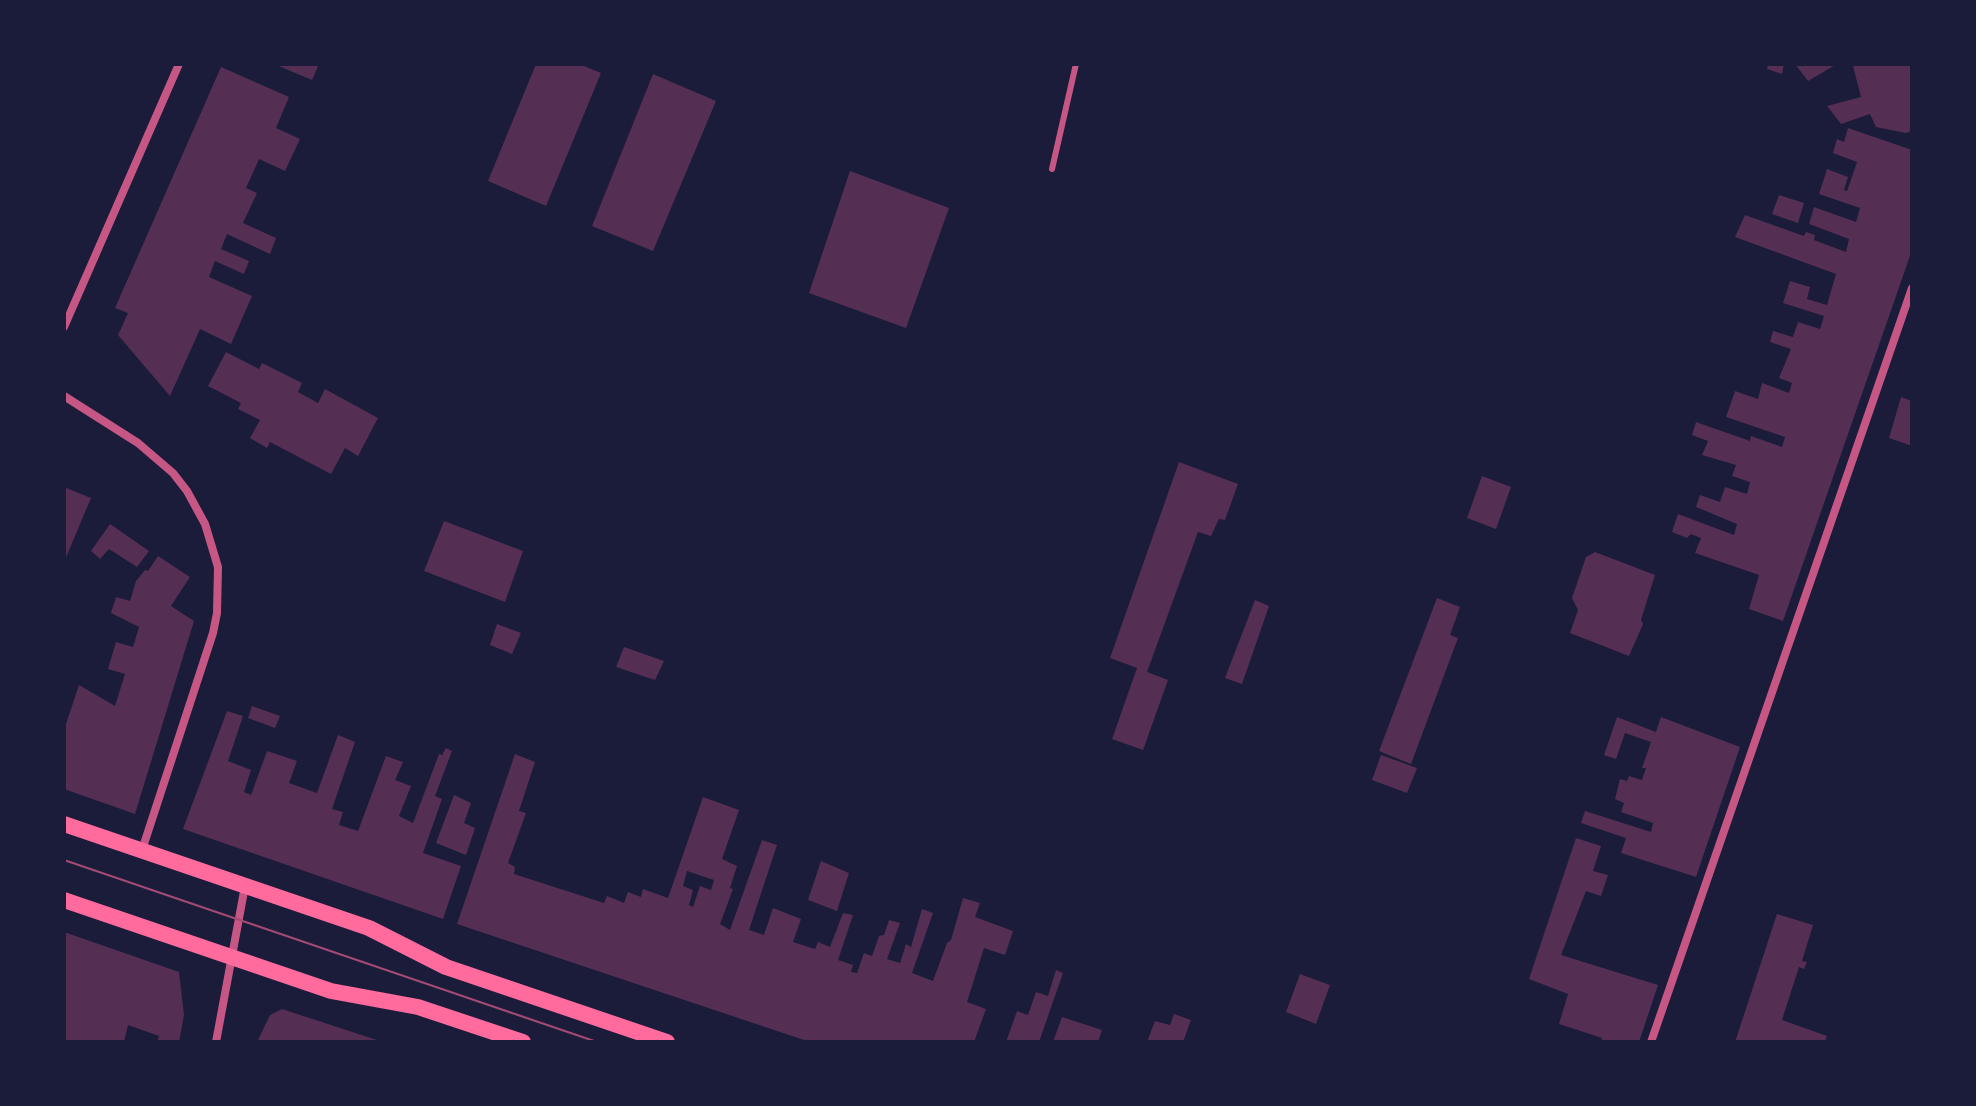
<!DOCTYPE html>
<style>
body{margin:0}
#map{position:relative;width:1976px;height:1106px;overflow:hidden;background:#1b1b3a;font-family:Lato,sans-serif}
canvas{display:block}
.frame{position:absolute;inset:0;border:66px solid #1b1b3a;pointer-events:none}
</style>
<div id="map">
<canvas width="1976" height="1106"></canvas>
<div class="frame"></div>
</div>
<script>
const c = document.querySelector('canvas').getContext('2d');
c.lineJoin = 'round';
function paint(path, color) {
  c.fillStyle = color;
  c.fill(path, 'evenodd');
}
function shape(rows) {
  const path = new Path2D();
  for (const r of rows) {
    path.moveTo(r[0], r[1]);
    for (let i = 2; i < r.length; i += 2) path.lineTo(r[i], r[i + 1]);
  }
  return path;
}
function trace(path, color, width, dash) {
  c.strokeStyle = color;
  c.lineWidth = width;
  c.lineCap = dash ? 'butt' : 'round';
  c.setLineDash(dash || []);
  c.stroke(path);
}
const building = shape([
 [274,64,319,64,312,80],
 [536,64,579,64,601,73,546,206,488,181],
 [1768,64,1784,64,1782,74,1767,69],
 [1795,64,1837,64,1808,81],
 [1862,64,1911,64,1912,131,1906,133,1876,127,1870,114,1841,124,1827,106,1861,97,1853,66],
 [221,67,289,97,276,128,300,139,285,171,259,159,246,188,257,193,243,223,276,238,270,254,227,234,221,249,249,261,244,274,215,261,209,277,252,296,231,344,200,329,170,396,118,335,128,313,115,308],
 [653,74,716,101,653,251,592,226],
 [1848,128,1912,150,1912,250,1783,621,1749,609,1759,575,1695,553,1701,538,1691,534,1687,538,1672,532,1678,514,1734,535,1737,524,1696,507,1700,495,1720,502,1725,487,1747,494,1750,482,1732,476,1736,465,1702,455,1708,441,1692,435,1696,422,1750,441,1751,436,1782,447,1785,437,1726,417,1735,391,1758,399,1762,383,1789,393,1792,383,1779,378,1791,349,1770,342,1773,331,1793,337,1798,322,1820,329,1824,316,1783,303,1790,281,1810,287,1807,299,1827,305,1836,274,1735,237,1745,215,1804,236,1806,232,1815,235,1814,240,1846,252,1849,239,1809,224,1814,207,1856,222,1860,208,1819,194,1827,169,1848,177,1844,190,1847,191,1857,162,1833,153,1837,139,1844,142],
 [850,171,949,208,906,328,809,293],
 [1779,195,1804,203,1798,223,1772,214],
 [226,352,259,369,262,363,302,383,298,392,318,403,325,389,378,418,358,456,345,448,331,474,270,442,267,448,250,438,260,420,238,409,241,403,208,386],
 [1901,397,1912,401,1912,446,1889,438],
 [1179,462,1238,484,1225,520,1219,519,1211,536,1198,532,1147,672,1168,680,1143,750,1112,739,1137,668,1110,658],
 [1482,476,1511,487,1496,529,1467,518],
 [64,487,91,498,64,562],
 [444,521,523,551,505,602,424,571],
 [110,524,149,551,137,567,109,549,100,559,91,551],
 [1595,552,1655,575,1641,620,1643,624,1629,656,1570,633,1578,610,1572,598,1586,557],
 [158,556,190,577,171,606,194,621,135,814,64,789,64,730,79,685,115,706,125,674,108,669,116,642,133,647,139,627,111,613,116,597,130,601,136,581,145,570,148,571],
 [1437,598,1460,607,1450,635,1458,638,1411,764,1379,751],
 [1255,600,1269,606,1242,684,1225,678],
 [497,624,521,633,512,654,490,645],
 [624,647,664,661,655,680,616,667],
 [252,706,280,716,275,728,248,718],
 [227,711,243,716,228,761,251,770,244,792,251,795,267,751,297,761,289,783,317,793,338,735,355,742,332,809,343,812,339,825,358,831,386,756,403,762,395,780,411,786,399,816,413,823,439,754,442,755,446,748,452,751,435,796,442,799,423,853,461,866,443,919,183,829],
 [1617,717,1656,732,1661,717,1740,747,1696,877,1621,853,1626,838,1581,823,1585,811,1651,832,1653,823,1621,812,1624,803,1615,799,1620,779,1627,781,1629,776,1642,780,1646,768,1642,768,1651,742,1625,733,1616,759,1604,755],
 [515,754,535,762,519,811,526,813,508,863,515,867,514,874,604,903,607,896,624,903,628,892,641,897,643,889,668,898,703,797,739,810,722,859,737,866,730,888,733,889,720,924,730,930,762,840,777,845,749,930,764,935,773,908,801,919,793,942,815,949,818,942,830,947,843,913,853,915,838,960,853,965,851,972,857,973,864,953,872,956,879,936,884,935,889,920,900,923,887,959,900,963,906,944,911,947,922,909,933,913,912,973,933,981,947,943,951,940,963,898,980,903,975,917,1013,931,1005,955,984,948,967,1002,986,1009,974,1042,810,1042,457,924],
 [687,871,714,880,711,890,700,886,693,907,689,905,693,890,683,886],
 [1381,755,1417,768,1407,793,1372,780],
 [454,795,471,803,464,823,475,828,466,855,436,843],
 [1576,838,1601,846,1593,871,1608,875,1601,896,1586,891,1561,955,1658,985,1639,1042,1601,1042,1602,1038,1559,1024,1568,994,1529,979],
 [821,861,849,873,837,911,808,900],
 [1777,914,1813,925,1802,961,1807,962,1804,969,1799,967,1782,1020,1827,1036,1825,1042,1735,1042],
 [64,932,179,972,184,1015,179,1042,157,1042,159,1036,128,1025,124,1042,64,1042],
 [1056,970,1063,973,1039,1042,1006,1042,1017,1011,1028,1015,1036,992,1048,996],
 [1300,974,1330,985,1316,1024,1286,1012],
 [282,1009,380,1041,380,1042,257,1042,270,1015],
 [1174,1014,1191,1020,1183,1042,1147,1042,1155,1021,1170,1025],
 [1062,1017,1102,1030,1098,1042,1053,1042]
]);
const service = shape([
 [1052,169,1076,64]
]);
const minor = shape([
 [64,327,179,64],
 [64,396,138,443,173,473,187,491,205,524,218,567,217,613,213,633,142,850],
 [216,1042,245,886],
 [1651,1042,1912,288]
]);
const secondary = shape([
 [64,824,369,928,446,967,667,1042],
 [64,900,331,991,418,1007,523,1042]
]);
const tram = shape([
 [64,860,597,1042]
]);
paint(building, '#542f53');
trace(service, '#c65784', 6);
trace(minor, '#c65784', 8);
trace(secondary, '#ff6b9d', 16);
trace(tram, '#a44b75', 2);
</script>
